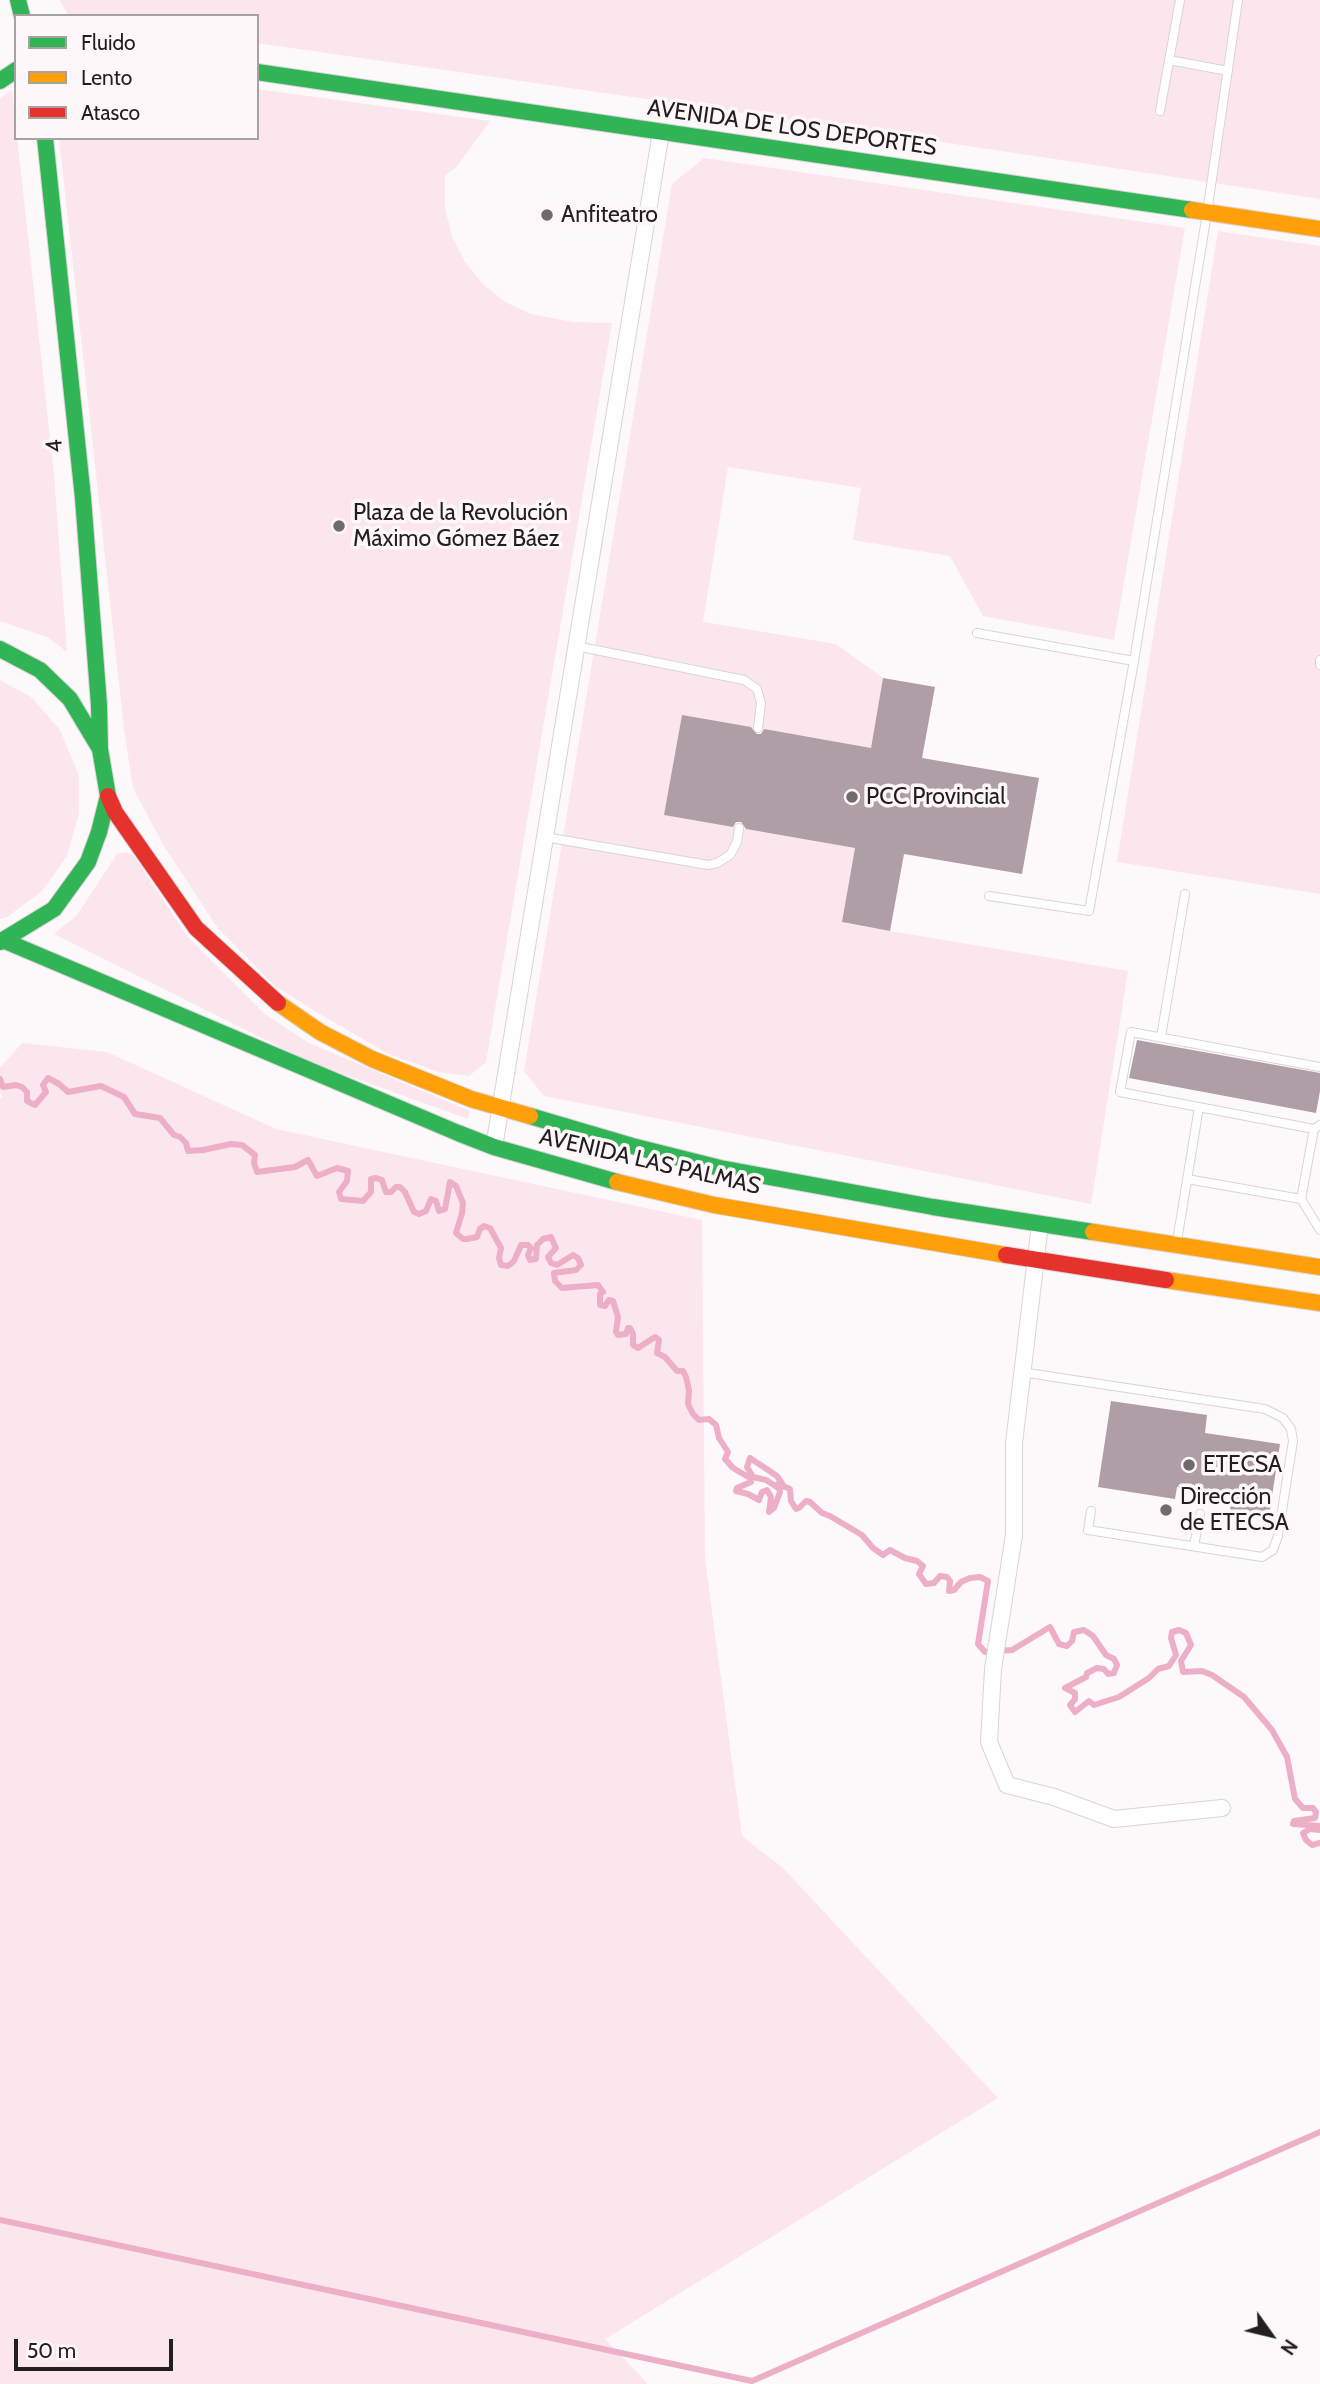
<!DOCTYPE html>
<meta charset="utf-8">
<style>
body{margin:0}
#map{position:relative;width:1320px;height:2384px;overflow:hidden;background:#fdf8fa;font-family:Cabin,sans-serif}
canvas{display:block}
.legend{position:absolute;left:14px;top:14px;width:245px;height:126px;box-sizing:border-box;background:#fef7f9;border:2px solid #a6a1a2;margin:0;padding:9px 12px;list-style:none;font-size:21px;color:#231f20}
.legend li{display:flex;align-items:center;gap:14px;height:35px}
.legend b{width:35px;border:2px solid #a6a1a2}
.north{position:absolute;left:1236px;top:2300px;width:70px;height:70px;-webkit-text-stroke:5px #fef7f9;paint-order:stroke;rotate:124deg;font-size:19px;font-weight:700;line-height:28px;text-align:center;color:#231f20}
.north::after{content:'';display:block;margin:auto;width:24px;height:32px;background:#231f20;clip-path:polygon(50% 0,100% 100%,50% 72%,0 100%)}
.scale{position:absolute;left:14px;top:2339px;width:159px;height:32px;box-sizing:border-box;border:4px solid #231f20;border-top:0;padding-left:9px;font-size:21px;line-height:24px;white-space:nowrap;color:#231f20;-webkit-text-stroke:5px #fef7f9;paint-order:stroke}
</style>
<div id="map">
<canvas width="1320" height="2384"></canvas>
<ul class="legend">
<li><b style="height:9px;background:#30b455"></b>Fluido</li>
<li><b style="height:9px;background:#ff9f0a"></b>Lento</li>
<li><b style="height:9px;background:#e5322d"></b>Atasco</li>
</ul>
<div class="north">N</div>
<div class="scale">50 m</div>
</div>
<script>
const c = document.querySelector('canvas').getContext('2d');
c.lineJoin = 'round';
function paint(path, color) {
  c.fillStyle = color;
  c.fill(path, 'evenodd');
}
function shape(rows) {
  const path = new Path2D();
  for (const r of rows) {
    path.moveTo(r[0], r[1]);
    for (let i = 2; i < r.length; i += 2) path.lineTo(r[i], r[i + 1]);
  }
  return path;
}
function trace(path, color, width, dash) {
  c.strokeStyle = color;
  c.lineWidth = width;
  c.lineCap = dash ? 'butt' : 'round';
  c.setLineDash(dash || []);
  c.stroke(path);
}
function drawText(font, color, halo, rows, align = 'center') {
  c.font = font + ' Cabin,sans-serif';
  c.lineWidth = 7;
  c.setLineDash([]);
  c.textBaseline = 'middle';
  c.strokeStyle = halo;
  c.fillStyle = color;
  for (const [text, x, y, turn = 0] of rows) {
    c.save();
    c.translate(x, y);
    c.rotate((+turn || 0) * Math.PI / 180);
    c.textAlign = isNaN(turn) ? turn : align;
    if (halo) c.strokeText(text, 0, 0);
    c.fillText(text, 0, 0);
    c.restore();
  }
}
const green = shape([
 [60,0,1320,0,1320,199,855,129,257,43,257,16,76,16,68,15],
 [257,89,490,121,457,166,445,176,445,208,452,236,465,262,483,284,505,302,531,314,573,322,612,323,486,1062,469,1076,439,1072,389,1054,316,1012,274,985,217,927,164,846,133,788,124,729,59,138,257,138],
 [12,90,54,475,67,652,47,637,0,621,0,98],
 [704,158,1185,228,1114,640,983,616,950,556,853,540,861,488,728,467,703,622,836,644,883,678,871,748,682,716,665,815,855,848,843,923,1128,971,1091,1204,544,1096,524,1071,672,184],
 [1218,231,1320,246,1320,894,1117,862],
 [0,680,31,697,60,730,79,776,79,813,67,856,42,891,7,917,0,919],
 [126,852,134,856,187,936,266,1015,309,1043,470,1111,468,1119,308,1061,54,934,77,915,117,854],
 [22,1043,107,1052,276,1129,702,1220,705,1559,742,1836,783,1868,998,2098,605,2339,648,2384,0,2384,0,1098,3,1098,0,1093,0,1068]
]);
const stream = shape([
 [0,1079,3,1087,16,1085,22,1087,27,1092,27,1101,35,1105,46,1092,43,1085,48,1078,59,1084,68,1092,101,1086,124,1097,135,1114,160,1118,174,1135,180,1137,186,1143,188,1151,203,1150,231,1144,242,1145,255,1155,254,1163,257,1172,295,1167,308,1160,317,1176,337,1168,348,1171,347,1181,339,1192,341,1199,363,1201,371,1192,371,1179,376,1178,382,1180,386,1192,391,1192,396,1187,400,1187,405,1192,414,1212,419,1214,426,1211,431,1199,436,1201,439,1211,445,1209,450,1182,456,1186,463,1203,462,1213,456,1233,463,1239,467,1239,477,1237,480,1229,484,1226,490,1228,501,1248,499,1258,501,1265,508,1266,514,1261,521,1245,528,1245,531,1248,528,1255,530,1260,536,1259,537,1245,543,1239,551,1237,556,1248,548,1257,551,1263,557,1265,573,1255,578,1258,581,1265,576,1270,554,1273,555,1281,562,1288,598,1285,603,1292,600,1294,600,1305,605,1306,609,1300,613,1301,618,1317,616,1332,618,1335,626,1334,628,1328,630,1328,633,1334,633,1345,638,1348,655,1337,659,1340,657,1353,665,1357,677,1371,683,1371,686,1377,689,1390,688,1404,693,1414,699,1420,709,1419,716,1425,719,1438,728,1452,725,1459,733,1468,750,1478,751,1482,737,1488,736,1491,748,1494,759,1500,762,1492,767,1490,771,1497,769,1512,774,1508,780,1492,778,1484,790,1489,791,1501,796,1509,799,1508,806,1501,810,1502,822,1513,830,1516,862,1535,873,1548,883,1555,890,1550,905,1558,917,1561,923,1566,919,1574,926,1584,934,1583,940,1576,947,1577,950,1581,949,1591,954,1590,961,1582,970,1578,980,1577,988,1581,978,1644,985,1652,1012,1650,1050,1627,1059,1644,1067,1646,1072,1641,1074,1632,1084,1630,1093,1636,1106,1655,1114,1659,1117,1665,1114,1673,1108,1674,1104,1669,1097,1668,1087,1673,1086,1677,1065,1688,1075,1693,1075,1699,1070,1705,1075,1712,1089,1701,1094,1705,1119,1697,1149,1678,1158,1669,1169,1666,1176,1655,1171,1638,1172,1632,1179,1630,1186,1633,1191,1645,1181,1661,1183,1672,1202,1671,1212,1675,1244,1697,1272,1730,1287,1757,1295,1799,1303,1808,1313,1808,1316,1812,1315,1818,1294,1821,1293,1824,1320,1826],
 [780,1489,766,1480,753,1477,747,1467,750,1458,777,1476,783,1485],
 [1320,1830,1310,1829,1303,1833,1306,1840,1312,1845,1320,1843],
 [0,2220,752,2381,1320,2132]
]);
const building = shape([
 [883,678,935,687,922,758,1039,778,1022,874,904,854,890,931,842,922,855,848,746,829,741,822,736,822,733,827,664,815,682,715,751,727,757,734,761,734,764,729,871,748],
 [1137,1040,1320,1073,1320,1091,1316,1113,1129,1078],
 [1111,1401,1207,1415,1205,1433,1280,1444,1269,1516,1230,1510,1232,1495,1177,1487,1175,1499,1098,1487]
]);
const lane = shape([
 [1169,60,1228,71],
 [1160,111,1180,0],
 [977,633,1134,661],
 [576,646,744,680,757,689,761,703,758,728],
 [1320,660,1320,665],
 [545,837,708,865,717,863,730,855,737,842,739,828],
 [989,896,1089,911,1134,661,1207,213,1238,0],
 [1161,1037,1185,894],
 [1320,1067,1131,1032,1120,1092,1314,1129,1320,1125],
 [1187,1179,1301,1199,1320,1230],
 [1301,1199,1314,1129],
 [1177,1241,1199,1107],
 [1021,1372,1265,1409,1283,1418,1291,1429,1293,1441,1278,1536,1273,1550,1262,1557,1088,1530,1091,1511],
 [1194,1546,1200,1514]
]);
const street = shape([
 [494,1147,661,132],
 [1040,1224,1014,1443,1014,1535,993,1669,989,1742,1007,1785,1054,1797,1114,1819,1222,1808]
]);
const fast = shape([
 [18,0,22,16],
 [257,72,1192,210],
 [0,81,16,70],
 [45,138,83,498,99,705,100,749],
 [0,649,40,670,70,699,100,749,108,796,99,832,88,862,54,909,0,942],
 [5,941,458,1133,494,1147,617,1182],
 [530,1116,632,1146,720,1168,933,1207,1093,1232]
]);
const slow = shape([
 [1192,210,1320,229],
 [278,1003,320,1032,372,1059,471,1099,530,1116],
 [617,1182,714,1205,1006,1255],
 [1093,1232,1320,1267],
 [1166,1280,1320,1303]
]);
const jam = shape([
 [108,796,115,812,196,928,278,1003],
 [1006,1255,1166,1280]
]);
const markers = [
 [547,215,7,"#6f6b6c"],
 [339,526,7,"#6f6b6c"],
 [852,797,7,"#6f6b6c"],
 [1189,1465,7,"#6f6b6c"],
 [1166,1510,7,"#6f6b6c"]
];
const streetNames = [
 ["AVENIDA DE LOS DEPORTES",792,128,8],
 ["4",55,446,-96],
 ["AVENIDA LAS PALMAS",650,1162,13]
];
const poiNames = [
 ["Anfiteatro",561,215],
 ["Plaza de la Revolución",353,513],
 ["Máximo Gómez Báez",353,539],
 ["PCC Provincial",866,797],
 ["ETECSA",1203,1465],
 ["Dirección",1180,1497],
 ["de ETECSA",1180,1523]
];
paint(green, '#fbe6ed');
trace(stream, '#edaec8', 6);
paint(building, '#af9ea6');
trace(lane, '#d9d4d6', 10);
trace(street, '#d9d4d6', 18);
trace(fast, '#d9d4d6', 18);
trace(slow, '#d9d4d6', 18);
trace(jam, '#d9d4d6', 18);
trace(lane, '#fffefe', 8);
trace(street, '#fffefe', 16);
trace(fast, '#30b455', 16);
trace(slow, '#ff9f0a', 16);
trace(jam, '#e5322d', 16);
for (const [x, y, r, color] of markers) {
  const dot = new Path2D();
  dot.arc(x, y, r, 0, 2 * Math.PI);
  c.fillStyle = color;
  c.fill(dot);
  trace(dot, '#fef7f9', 2.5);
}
drawText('23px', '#231f20', '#fef7f9', streetNames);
drawText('23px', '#231f20', '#fef7f9', poiNames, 'left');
</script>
